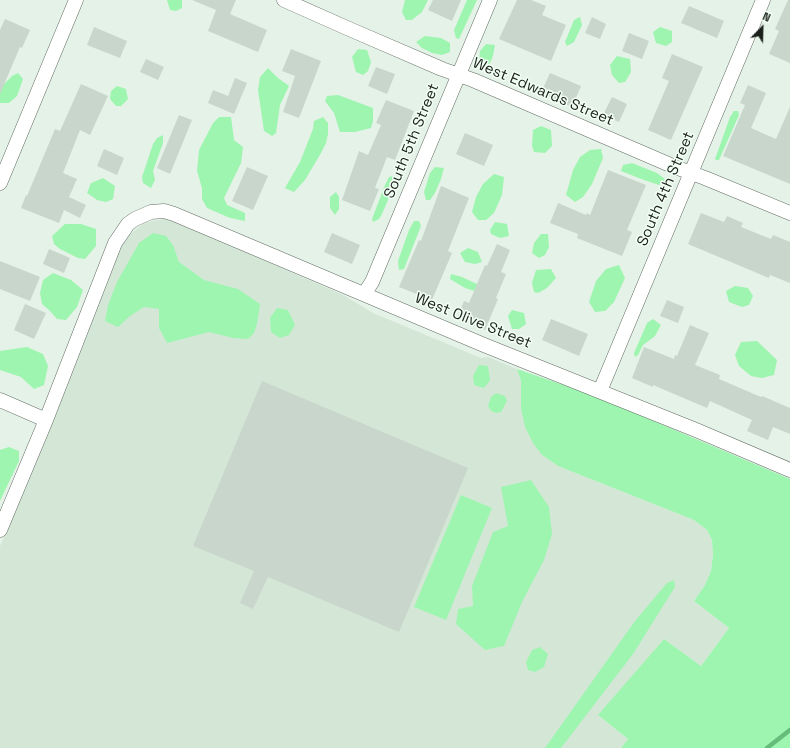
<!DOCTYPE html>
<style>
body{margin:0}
#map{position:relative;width:790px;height:748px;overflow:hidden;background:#e5f2e7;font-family:"Space Grotesk",sans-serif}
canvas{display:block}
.north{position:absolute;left:742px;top:8px;width:40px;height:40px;-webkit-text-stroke:3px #f2fff4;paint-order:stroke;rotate:23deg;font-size:11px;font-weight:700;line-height:16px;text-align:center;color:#1b1f1b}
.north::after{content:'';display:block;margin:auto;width:14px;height:18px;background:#1b1f1b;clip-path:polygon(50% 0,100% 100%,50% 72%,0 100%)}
</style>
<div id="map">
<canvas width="790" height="748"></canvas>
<div class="north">N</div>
</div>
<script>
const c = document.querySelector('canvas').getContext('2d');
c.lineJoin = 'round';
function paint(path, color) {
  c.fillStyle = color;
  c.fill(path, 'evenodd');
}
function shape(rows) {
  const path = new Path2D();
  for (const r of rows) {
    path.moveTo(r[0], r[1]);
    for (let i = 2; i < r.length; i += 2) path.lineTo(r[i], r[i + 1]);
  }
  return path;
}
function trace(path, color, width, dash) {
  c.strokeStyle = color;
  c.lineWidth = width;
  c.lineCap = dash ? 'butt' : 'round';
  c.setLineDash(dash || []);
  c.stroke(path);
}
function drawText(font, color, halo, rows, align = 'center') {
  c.font = font + ' "Space Grotesk",sans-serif';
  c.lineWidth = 3;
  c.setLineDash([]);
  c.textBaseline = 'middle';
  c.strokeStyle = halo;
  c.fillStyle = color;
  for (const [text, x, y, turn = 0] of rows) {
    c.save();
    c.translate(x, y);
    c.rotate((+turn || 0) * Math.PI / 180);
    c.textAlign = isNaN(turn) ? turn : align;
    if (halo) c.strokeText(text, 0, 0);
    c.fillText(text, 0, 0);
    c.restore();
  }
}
const built = shape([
 [165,219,176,221,345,296,373,313,481,358,488,357,517,369,521,381,521,391,542,455,558,466,694,520,707,530,712,540,713,555,711,571,705,585,694,601,729,628,701,666,664,639,599,716,628,739,621,748,0,748,0,546,49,430,119,248,128,236,143,224,152,221]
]);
const green = shape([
 [167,0,182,0,182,8,176,11,170,10],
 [405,0,428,0,422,12,412,20,406,20,402,12],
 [467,0,477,0,459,39,456,38,454,30],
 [580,17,582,25,574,42,567,46,565,42,574,20],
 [660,27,672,31,672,42,666,46,656,43,653,32],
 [425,36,441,38,450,43,450,52,442,55,432,53,422,48,416,42],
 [486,44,495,45,493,56,490,63,486,66,479,62,480,51],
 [358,49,367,50,371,62,368,71,363,75,356,72,352,57],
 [617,56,630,59,631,72,625,82,619,83,612,75,610,65],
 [268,68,278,78,289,86,280,105,276,133,272,136,264,131,258,90,260,77],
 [18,73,23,79,17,96,9,103,0,103,0,89,2,86,12,76],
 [117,86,126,89,128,99,121,106,116,106,110,99,111,91],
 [338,95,373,108,373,121,371,128,355,132,340,132,334,113,325,101,327,96],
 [734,111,738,111,739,115,719,160,716,160,715,159,730,117],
 [219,117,231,117,234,140,243,147,241,163,224,198,227,205,245,213,245,221,230,218,207,208,202,199,202,188,197,171,199,150,213,123],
 [323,117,328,123,328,134,326,143,321,153,305,180,294,192,285,188,300,162,313,129,314,121],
 [541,126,551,130,552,146,545,153,534,152,532,146,533,130],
 [163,135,163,143,153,171,155,180,151,188,143,183,142,177,153,144,157,138],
 [601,149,603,158,592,184,583,197,575,202,566,195,573,170,580,157,590,150],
 [632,163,657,173,666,180,659,185,644,180,621,171,623,165],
 [435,167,444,168,441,179,435,193,430,200,426,200,424,192,430,173],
 [494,174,504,177,502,195,494,213,486,220,478,220,472,212,476,197,483,184],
 [393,176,394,186,382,214,379,219,373,222,372,219,385,185,389,177],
 [103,178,115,186,113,199,106,202,97,200,87,193,91,183],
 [336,192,339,197,339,209,335,215,330,208,330,197],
 [414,221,419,221,421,226,404,269,399,270,398,261,409,230],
 [495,222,507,224,509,236,500,238,491,234,490,230],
 [65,224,81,224,96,229,96,246,85,259,78,258,60,249,54,244,52,236],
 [153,233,166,236,173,245,179,262,204,280,238,289,260,304,257,324,254,333,248,339,233,338,209,332,167,343,159,328,159,309,144,307,130,316,118,327,105,321,108,305,117,282,139,243],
 [541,234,548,234,549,247,545,255,539,258,532,253,534,243],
 [468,248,478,252,482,262,475,264,465,262,460,253],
 [619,265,625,278,614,302,605,311,595,312,589,302,596,281,606,269],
 [551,269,556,278,547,288,538,293,534,292,532,283,536,270],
 [53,273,71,280,83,290,77,307,66,320,57,319,50,311,42,304,40,293,43,280],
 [451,274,462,277,479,285,478,292,465,288,450,279],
 [735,286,748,288,753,296,749,305,742,307,729,302,726,291],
 [277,308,288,310,295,325,289,335,280,338,271,332,270,318],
 [512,310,524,313,526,324,519,329,512,329,508,316],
 [653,319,661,325,655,336,643,345,638,355,635,357,634,353,647,323],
 [757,341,777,360,774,375,762,378,751,376,739,366,735,355,741,342],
 [27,347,43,354,48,366,44,385,34,389,21,377,0,370,0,351],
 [479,365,488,366,490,380,484,388,474,385,473,376],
 [517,369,590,394,790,479,790,748,621,748,628,739,598,715,664,639,701,666,729,628,694,601,705,585,711,571,713,555,712,540,707,530,694,520,558,466,542,455,533,443,525,427,521,408,521,381],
 [496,393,505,396,507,401,501,412,496,413,491,411,488,406,491,397],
 [9,447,19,451,19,461,0,501,0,450],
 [531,480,549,507,552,534,544,560,522,602,504,646,485,650,456,624,458,609,473,606,472,586,493,532,508,526,501,487],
 [461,495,492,508,446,620,414,607],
 [674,580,675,587,633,654,561,748,545,748,635,621,667,583],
 [540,647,548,654,544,667,535,672,528,670,526,662,532,650]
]);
const stream = shape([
 [767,748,790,730]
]);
const building = shape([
 [192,0,236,0,230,14,267,30,258,52,208,31,216,10],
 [433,0,461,0,452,21,428,10],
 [517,0,531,0,546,6,542,15,566,25,551,61,499,39],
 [788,0,790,0,790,63,769,54,779,31,775,29],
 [689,6,724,21,717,38,681,23],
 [592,17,606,24,600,39,585,33],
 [5,19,30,30,22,48,20,47,0,94,0,30],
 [94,27,127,41,120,58,87,45],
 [629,33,649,41,642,59,622,51],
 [291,49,321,61,299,118,283,112,295,76,282,71],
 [672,54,703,67,671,140,648,130,669,81,662,78],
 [146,59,164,67,158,80,140,72],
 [376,67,395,74,387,94,368,86],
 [550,73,581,86,572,107,541,93],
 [235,78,247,83,234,114,208,103,213,90,228,96],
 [81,84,108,96,90,135,80,130,63,173,77,179,69,197,86,205,80,218,64,210,59,223,21,208,26,195,27,196,55,129,60,131],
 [748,85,766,93,751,128,776,139,790,107,790,184,723,156,745,105,740,103],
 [612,97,627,104,619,122,603,115],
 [386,100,414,111,395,160,387,157,375,188,379,189,370,211,342,200,359,151,368,155,381,125,376,123],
 [179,115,192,120,170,174,157,168],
 [465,133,493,145,484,166,456,154],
 [104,149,124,158,117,175,97,166],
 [247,167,268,176,253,210,232,201],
 [608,170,646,185,627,230,632,232,622,256,577,238,578,234,550,223,558,203,586,215,587,213,590,215],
 [441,186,469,198,448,251,452,253,432,300,399,287,419,240,421,241],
 [701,213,724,222,727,216,743,223,741,227,771,239,773,235,790,242,790,283,770,275,769,278,688,244],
 [332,233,360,245,352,264,324,252],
 [497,244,510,250,501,272,506,274,496,298,498,299,485,330,473,325,474,322,458,316,464,301,469,303,485,265,487,266],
 [49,249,70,258,64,273,43,264],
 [0,261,40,277,30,301,0,289],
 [667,300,684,307,678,323,660,316],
 [25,304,46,313,34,339,14,330],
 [551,319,588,334,579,356,542,340],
 [690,325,709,333,695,365,720,375,719,379,761,397,762,396,790,408,790,434,773,427,768,440,747,431,752,420,710,401,707,408,653,385,653,387,632,378,644,347,674,359,675,355,677,356],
 [262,381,468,468,399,632,268,577,253,609,240,603,254,571,193,546]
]);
const minor = shape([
 [284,0,347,28,442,69,473,80,675,167,705,178,790,213],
 [0,183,76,0],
 [364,294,372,282,490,0],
 [600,391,763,0],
 [0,400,46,420],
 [0,530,46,420,115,243,128,224,135,219,151,212,164,211,174,214,484,345,696,430,790,470]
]);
const streetNames = [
 ["West Edwards Street",543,92,23],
 ["South 5th Street",412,141,-68],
 ["South 4th Street",666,189,-67],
 ["West Olive Street",473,321,22]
];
paint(built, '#d4e7d7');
paint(green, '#9ef5b0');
trace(stream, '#66bc7b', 4.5);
paint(building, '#c9d6cb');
trace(minor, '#636e65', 15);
trace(minor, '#fff', 14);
drawText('15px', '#1b1f1b', '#f2fff4', streetNames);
</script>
